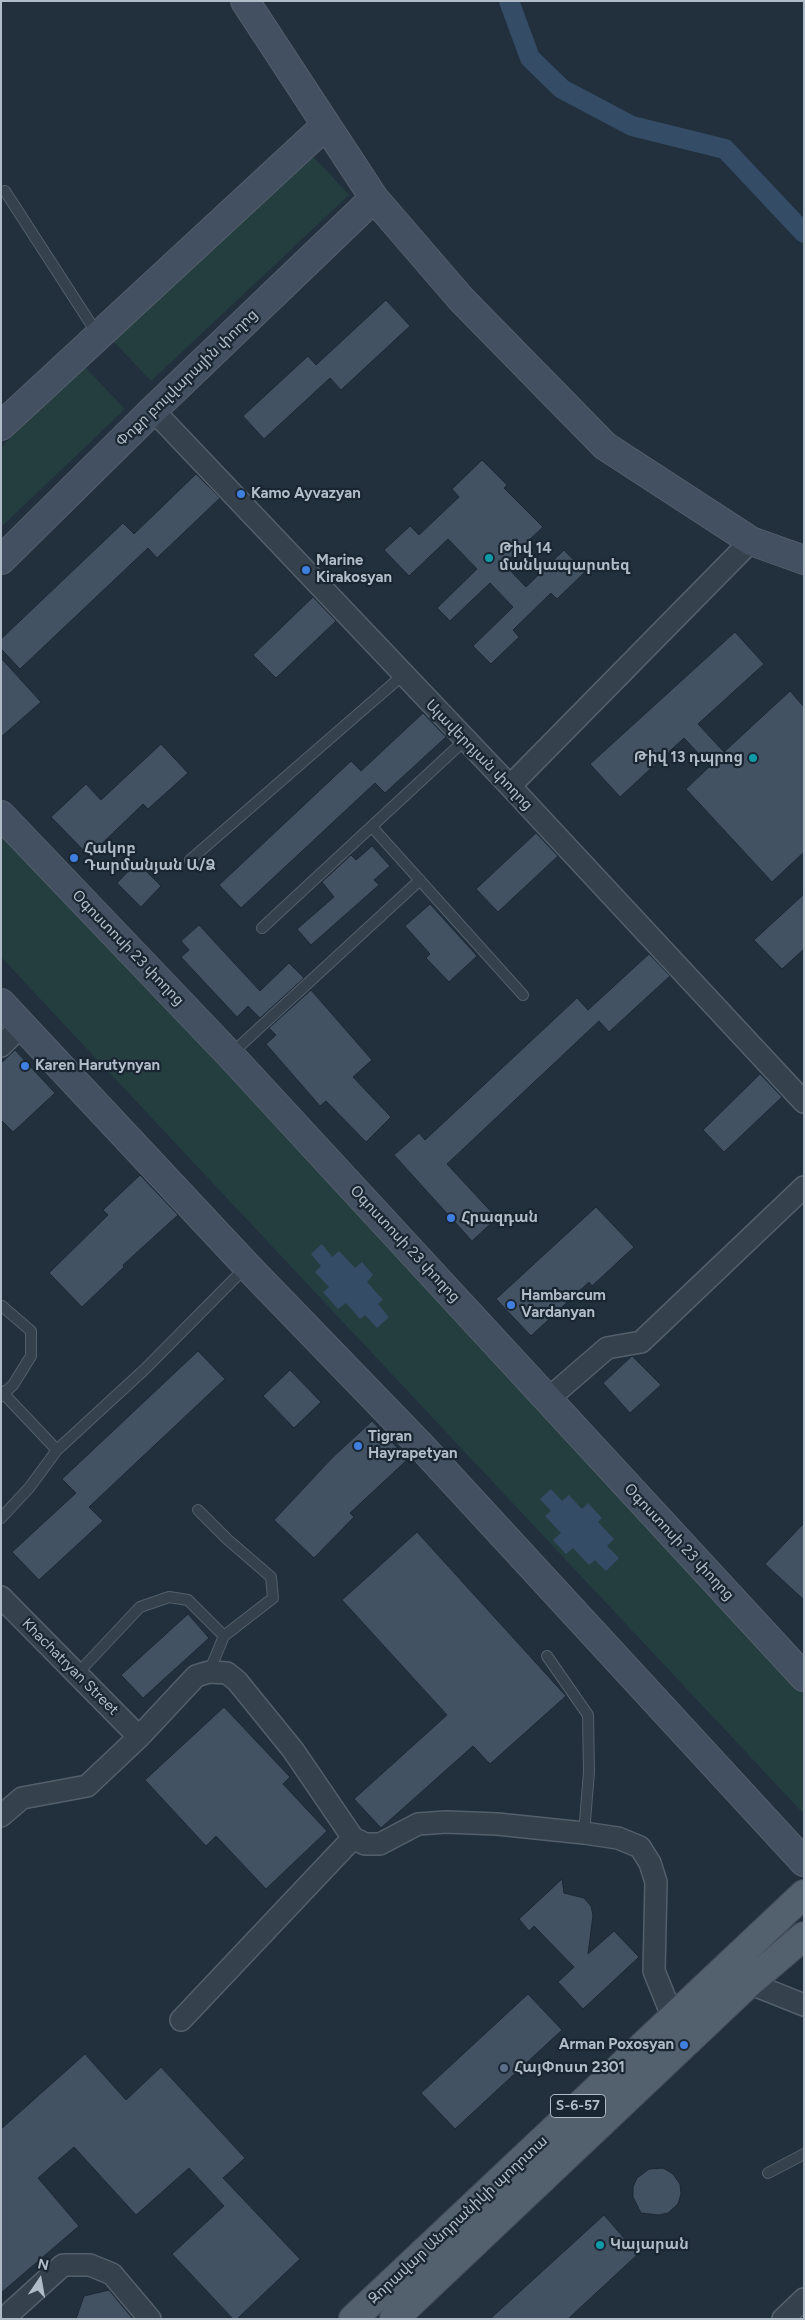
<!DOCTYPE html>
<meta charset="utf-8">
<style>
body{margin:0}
#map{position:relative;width:805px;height:2320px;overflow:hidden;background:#22303e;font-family:Figtree,sans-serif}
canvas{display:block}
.frame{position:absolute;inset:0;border:2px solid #b1bcc9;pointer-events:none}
.north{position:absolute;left:15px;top:2255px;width:50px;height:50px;-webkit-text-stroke:4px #1b2633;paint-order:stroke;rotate:12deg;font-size:14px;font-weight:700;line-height:20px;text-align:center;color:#b1bcc9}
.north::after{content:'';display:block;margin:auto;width:18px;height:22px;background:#b1bcc9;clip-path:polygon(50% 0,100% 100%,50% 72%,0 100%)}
</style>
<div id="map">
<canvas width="805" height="2320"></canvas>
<div class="frame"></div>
<div class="north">N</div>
</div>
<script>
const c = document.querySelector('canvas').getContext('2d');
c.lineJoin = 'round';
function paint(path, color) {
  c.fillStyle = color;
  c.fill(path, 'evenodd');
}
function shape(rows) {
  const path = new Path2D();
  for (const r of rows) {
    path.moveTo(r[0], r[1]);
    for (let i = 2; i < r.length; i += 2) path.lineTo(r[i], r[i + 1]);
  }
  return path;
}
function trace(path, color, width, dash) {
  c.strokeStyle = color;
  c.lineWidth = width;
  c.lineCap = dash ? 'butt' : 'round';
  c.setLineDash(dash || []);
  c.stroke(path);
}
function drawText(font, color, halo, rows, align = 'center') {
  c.font = font + ' Figtree,"Noto Sans Armenian",sans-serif';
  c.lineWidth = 4.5;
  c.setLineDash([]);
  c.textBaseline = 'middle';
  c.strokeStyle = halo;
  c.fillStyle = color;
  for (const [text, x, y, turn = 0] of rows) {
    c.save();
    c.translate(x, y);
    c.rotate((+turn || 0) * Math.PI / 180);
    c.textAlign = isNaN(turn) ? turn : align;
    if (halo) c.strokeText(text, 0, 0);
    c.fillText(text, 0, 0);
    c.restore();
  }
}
const green = shape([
 [311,154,349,195,151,381,113,341],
 [85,367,125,409,1,527,1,447],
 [1,832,804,1689,804,1814,1,957]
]);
const water = shape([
 [322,1244,332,1257,339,1251,355,1268,362,1262,373,1275,367,1282,383,1300,378,1304,389,1317,377,1328,365,1315,360,1319,346,1303,338,1309,323,1292,329,1287,315,1272,321,1266,311,1254],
 [551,1489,562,1501,569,1495,582,1509,588,1503,602,1518,598,1522,614,1539,607,1546,619,1558,606,1571,595,1560,589,1565,573,1548,566,1554,553,1540,561,1533,545,1516,551,1511,540,1499]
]);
const canal = shape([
 [509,1,530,58,562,89,632,126,725,149,804,233]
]);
const building = shape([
 [386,300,410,326,341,390,330,378,264,439,243,416,308,356,316,365,386,300],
 [482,460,507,485,504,488,543,527,504,564,526,587,564,550,585,572,557,599,551,593,513,630,519,637,491,664,473,646,513,607,490,583,450,621,437,608,477,569,448,539,409,576,384,550,410,526,419,535,459,497,452,489,482,460],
 [196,474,220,498,157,558,148,548,20,669,1,649,1,639,123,523,134,534,196,474],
 [313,597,336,621,276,678,253,655,313,597],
 [735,632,764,664,698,724,724,752,790,691,804,707,804,852,772,882,686,789,710,766,684,738,620,797,590,764,735,632],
 [1,658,41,702,1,737,1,658],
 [423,713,446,737,385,793,375,783,241,908,219,885,351,761,361,771,423,713],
 [161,744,188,773,148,809,143,804,89,856,51,817,86,784,101,800,161,744],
 [536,833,558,856,498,912,476,889,536,833],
 [372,846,390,866,374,880,379,885,311,945,297,929,334,897,322,882,351,855,356,860,372,846],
 [137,862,161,886,141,907,117,883,137,862],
 [804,894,804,949,782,969,754,940,804,894],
 [430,904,477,956,449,982,426,958,430,954,405,926,430,904],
 [199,925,260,991,289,963,304,978,260,1018,248,1006,237,1017,181,957,189,950,181,941,199,925],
 [649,954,670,976,609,1032,599,1021,447,1164,497,1218,472,1241,394,1155,419,1133,425,1140,577,998,588,1010,649,954],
 [311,990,372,1060,353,1077,391,1117,366,1142,326,1101,320,1106,266,1044,276,1035,269,1028,311,990],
 [15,1050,55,1093,13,1132,1,1120,1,1063,15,1050],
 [760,1074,782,1097,724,1152,703,1130,760,1074],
 [140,1175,178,1215,123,1265,124,1267,82,1307,49,1273,108,1215,103,1210,140,1175],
 [596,1207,634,1247,592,1286,589,1282,531,1336,496,1299,596,1207],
 [198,1351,225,1379,89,1507,103,1521,39,1580,12,1552,76,1493,62,1479,198,1351],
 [632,1356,661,1385,630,1413,603,1383,632,1356],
 [290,1370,321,1402,294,1428,263,1396,290,1370],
 [372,1421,408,1459,350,1513,354,1517,314,1558,274,1520,332,1458,372,1421],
 [804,1523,804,1600,765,1564,804,1523],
 [417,1532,566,1696,490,1764,473,1746,381,1828,354,1799,447,1715,342,1600,417,1532],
 [188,1614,209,1638,143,1698,121,1675,188,1614],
 [224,1707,290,1777,283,1784,327,1831,266,1889,216,1836,206,1846,145,1780,224,1707],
 [562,1879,564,1893,584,1898,591,1906,593,1915,588,1954,614,1931,639,1957,583,2009,558,1982,574,1967,534,1926,529,1931,519,1919,562,1879],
 [528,1994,562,2030,455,2129,421,2093,528,1994],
 [85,2054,126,2100,161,2067,245,2158,223,2178,300,2259,237,2319,233,2319,172,2254,224,2206,189,2168,136,2215,74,2147,38,2178,79,2226,1,2293,1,2129,85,2054],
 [663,2168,673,2174,680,2184,681,2194,678,2204,668,2213,659,2215,641,2213,633,2197,633,2187,637,2178,649,2169,663,2168],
 [604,2215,638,2254,568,2319,490,2319,604,2215],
 [109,2290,133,2319,76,2319,84,2296,109,2290]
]);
const lane = shape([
 [5,191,98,335],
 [372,827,523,995],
 [190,860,403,675],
 [262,928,466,739],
 [231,1054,420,880],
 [1,1391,57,1450],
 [1,1396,13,1385,31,1356,31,1331,2,1306],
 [198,1510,227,1539,271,1577,273,1598,224,1636,209,1672],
 [1,1518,29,1488,57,1450,145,1369,246,1267],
 [547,1656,588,1715,589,1772,584,1833],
 [77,1674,140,1607,169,1597,188,1600,224,1636],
 [768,2173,804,2154]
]);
const street = shape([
 [153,410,510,786,804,1102],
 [510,786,751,541],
 [1,1046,22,1025],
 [548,1399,607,1348,641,1342,804,1187],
 [1,1597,139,1737],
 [1,1816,22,1798,87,1786,139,1737,196,1676,209,1672,227,1673,237,1681,293,1750,353,1838,365,1844,380,1844,418,1824,446,1822,497,1824,584,1833,618,1838,640,1847,650,1863,656,1882,654,1971,673,2018],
 [749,1983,804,2005],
 [181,2020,353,1838],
 [11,2312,63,2265,90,2265,112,2274,150,2319],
 [783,2319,804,2299]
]);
const secondary = shape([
 [245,1,374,198,461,299,605,446,751,541,804,560],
 [1,426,325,126],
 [1,560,153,410,374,198],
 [1,815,230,1055,804,1677],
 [1,1003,247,1266,421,1446,804,1862]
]);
const primary = shape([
 [353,2319,804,1894],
 [394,2319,749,1983,804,1936]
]);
const markers = [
 [241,494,5,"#3f7fe0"],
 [489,558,5,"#0f9aa8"],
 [306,570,5,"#3f7fe0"],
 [753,758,5,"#0f9aa8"],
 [74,858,5,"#3f7fe0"],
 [25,1066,5,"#3f7fe0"],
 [451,1218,5,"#3f7fe0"],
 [511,1305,5,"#3f7fe0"],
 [358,1446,5,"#3f7fe0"],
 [684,2045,5,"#3f7fe0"],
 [504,2068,5,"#5c6f8a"],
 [600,2245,5,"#0f9aa8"]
];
const shields = [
 [578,2106,55]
];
const shieldNames = [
 ["Տ-6-57",578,2106]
];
const streetNames = [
 ["Փոքր բուլվարային փողոց",187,378,-44],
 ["Ալավերդյան փողոց",479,755,46],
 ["Օգոստոսի 23 փողոց",128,948,46],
 ["Օգոստոսի 23 փողոց",405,1244,47],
 ["Օգոստոսի 23 փողոց",679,1542,47],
 ["Khachatryan Street",70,1667,45],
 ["Զորավար Անդրանիկի պողոտա",458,2220,-43]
];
const poiNames = [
 ["Kamo Ayvazyan",251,494],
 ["Թիվ 14",499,549],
 ["մանկապարտեզ",499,566],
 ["Marine",316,561],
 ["Kirakosyan",316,578],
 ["Թիվ 13 դպրոց",743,758,"right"],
 ["Հակոբ",84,849],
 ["Դարմանյան Ա/Ձ",84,866],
 ["Karen Harutynyan",35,1066],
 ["Հրազդան",461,1218],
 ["Hambarcum",521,1296],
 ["Vardanyan",521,1313],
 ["Tigran",368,1437],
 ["Hayrapetyan",368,1454],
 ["Arman Poxosyan",674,2045,"right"],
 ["ՀայՓոստ 2301",514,2068],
 ["Կայարան",610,2245]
];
paint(green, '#243e3f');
paint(water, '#344c66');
trace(canal, '#344c66', 20);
paint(building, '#425262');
trace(building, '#1d2835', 1);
trace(lane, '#545f6c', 12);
trace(street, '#545f6c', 24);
trace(secondary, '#545f6c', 30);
trace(primary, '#424d5a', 30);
trace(lane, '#36414e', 10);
trace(street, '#36414e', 21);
trace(secondary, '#435061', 28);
trace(primary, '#53606e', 28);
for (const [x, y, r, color] of markers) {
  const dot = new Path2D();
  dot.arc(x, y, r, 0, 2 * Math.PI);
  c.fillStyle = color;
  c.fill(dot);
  trace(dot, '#1b2633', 2);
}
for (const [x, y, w] of shields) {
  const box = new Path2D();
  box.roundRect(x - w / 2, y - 11.5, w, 23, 4);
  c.fillStyle = '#1b2633';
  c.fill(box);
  trace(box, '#b1bcc9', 1);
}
drawText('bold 14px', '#b1bcc9', null, shieldNames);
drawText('15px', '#b1bcc9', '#1b2633', streetNames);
drawText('bold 15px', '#b1bcc9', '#1b2633', poiNames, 'left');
</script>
